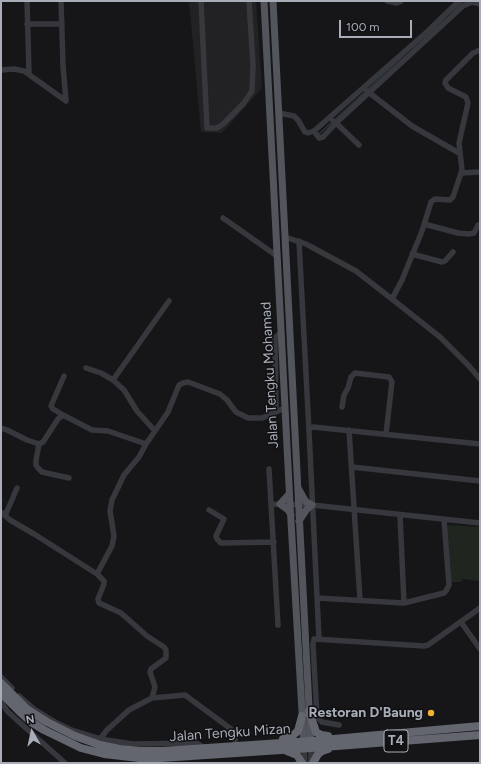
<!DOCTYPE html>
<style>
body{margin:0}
#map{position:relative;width:481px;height:764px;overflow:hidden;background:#161618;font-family:Figtree,sans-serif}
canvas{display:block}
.frame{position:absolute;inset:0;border:2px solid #a8adb8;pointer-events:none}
.north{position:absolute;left:12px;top:712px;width:40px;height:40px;-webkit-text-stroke:3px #111113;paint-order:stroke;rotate:351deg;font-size:11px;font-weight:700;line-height:16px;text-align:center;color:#a8adb8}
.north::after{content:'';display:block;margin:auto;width:14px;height:18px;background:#a8adb8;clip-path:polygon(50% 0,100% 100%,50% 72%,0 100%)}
.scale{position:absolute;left:339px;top:20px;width:73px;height:18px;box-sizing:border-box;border:2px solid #a8adb8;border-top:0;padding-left:5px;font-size:12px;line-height:14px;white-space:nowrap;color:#a8adb8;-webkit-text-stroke:3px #111113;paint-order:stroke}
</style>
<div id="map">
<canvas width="481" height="764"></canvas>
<div class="frame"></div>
<div class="north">N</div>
<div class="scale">100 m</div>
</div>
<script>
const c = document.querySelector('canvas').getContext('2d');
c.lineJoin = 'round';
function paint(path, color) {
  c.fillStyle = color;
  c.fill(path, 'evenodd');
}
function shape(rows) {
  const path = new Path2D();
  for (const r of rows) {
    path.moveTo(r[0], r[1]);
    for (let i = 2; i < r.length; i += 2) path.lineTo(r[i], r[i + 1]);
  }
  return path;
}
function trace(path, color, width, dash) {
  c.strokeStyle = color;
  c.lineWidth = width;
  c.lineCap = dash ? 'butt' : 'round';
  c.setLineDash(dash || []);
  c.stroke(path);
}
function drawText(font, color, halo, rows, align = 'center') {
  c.font = font + ' Figtree,sans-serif';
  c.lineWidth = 3;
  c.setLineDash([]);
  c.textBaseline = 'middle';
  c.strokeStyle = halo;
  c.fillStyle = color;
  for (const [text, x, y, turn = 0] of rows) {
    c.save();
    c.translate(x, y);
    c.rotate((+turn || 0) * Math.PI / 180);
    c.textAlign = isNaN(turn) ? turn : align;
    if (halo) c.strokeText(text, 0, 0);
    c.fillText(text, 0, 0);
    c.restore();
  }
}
const built = shape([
 [189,1,256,1,262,88,222,133,201,132]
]);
const green = shape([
 [448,525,480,527,480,581,462,579,462,582,450,582,446,527]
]);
const stream = shape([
 [450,13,464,1],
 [368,89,403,56],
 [319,134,365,92]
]);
const minor = shape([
 [27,1,29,73],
 [61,1,63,66,66,101],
 [201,1,207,128,217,128,223,124,243,104,252,91,253,65,249,1],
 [387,1,397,3,401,1],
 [27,24,62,24],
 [1,70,14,69,24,71,66,101],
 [367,91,412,126,459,153],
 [279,113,294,116,298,120,305,132,308,133,314,131,428,31,459,1],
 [314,131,319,138,323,137,336,123,333,121],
 [359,145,336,123,463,6,472,2,480,4],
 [461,173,480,172],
 [223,218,277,256],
 [424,224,458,233,469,234,474,233,478,225],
 [285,237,306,244,356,271,392,299,402,280,422,231,431,202,435,199,450,200,453,197,462,170,459,143,468,103,466,97,448,88,445,83,446,80,473,53,480,50],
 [299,241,309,431],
 [412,254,442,262,445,261,453,252],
 [392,299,440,337,469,366,480,379],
 [113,380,169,301],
 [342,407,344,395,348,388,351,377,355,373,389,377,392,382,386,434],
 [276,412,275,338,278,335,281,335],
 [63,415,53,409,51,406,64,376],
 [1,428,7,430,27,440,39,444,43,442,58,419,63,415,92,430,108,431,146,444,155,431,137,411,124,390,113,380,101,373,86,368],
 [349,430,360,600],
 [155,431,168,412,179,385,183,383,188,382,220,394,227,400,236,412,248,418,262,418,285,408],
 [39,444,36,460,36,465,38,468,42,472,69,478],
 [352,467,480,481],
 [269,469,278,625],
 [272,504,312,505,480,523],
 [209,510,224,519,216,536,217,539,221,543,274,542],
 [1,512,10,520,34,534,97,574,104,581,104,584,98,599,99,603,121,613,147,636,164,647,166,650,166,658,151,669,150,672,155,687,152,698],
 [400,515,404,603],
 [5,516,17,488],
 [97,574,112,546,114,536,110,511,112,500,124,475,139,457,146,444],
 [317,598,404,603,444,593,446,591,449,585,444,520],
 [461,622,480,649],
 [319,638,309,431,310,428,313,427,480,444],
 [1,677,12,688],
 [19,696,34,709,55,722,71,730,100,739,133,744,196,743,203,747],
 [1,702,8,712,65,763],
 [339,725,322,722,317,717,313,644,314,639,424,646,428,645,480,608],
 [100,739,107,730,129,710,152,698,185,695,231,729,235,738,235,745],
 [304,748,305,763],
 [311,748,311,763]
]);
const major = shape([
 [264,1,290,504,304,746],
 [273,1,311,746],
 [298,488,306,502,312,505,307,509,299,521],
 [289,494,280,504,288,510,291,515]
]);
const highway = shape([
 [1,683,28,710,47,722,75,736,100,745,120,749,140,751,163,751,311,741,480,726],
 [1,693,19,711,31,722,44,730,81,748,104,754,139,758,161,758,311,748,480,735],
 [309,711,316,732,321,735,328,736],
 [283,739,292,736,298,731,302,716],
 [287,751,297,755,302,763],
 [313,763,318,754,322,751,328,749]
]);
const markers = [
 [431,713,4,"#f2b134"]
];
const shields = [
 [396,741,24]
];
const shieldNames = [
 ["T4",396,741]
];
const streetNames = [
 ["Jalan Tengku Mohamad",270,375,-93],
 ["Jalan Tengku Mizan",230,733,-4]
];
const poiNames = [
 ["Restoran D'Baung",423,713]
];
paint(built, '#222225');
paint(green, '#1e261f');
trace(stream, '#2c353c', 1.5);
trace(minor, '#37383d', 5.5);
trace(major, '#53555c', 7);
trace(highway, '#63666e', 8);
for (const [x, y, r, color] of markers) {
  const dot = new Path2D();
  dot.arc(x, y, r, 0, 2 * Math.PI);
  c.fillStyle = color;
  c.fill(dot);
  trace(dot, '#111113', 1.5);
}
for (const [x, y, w] of shields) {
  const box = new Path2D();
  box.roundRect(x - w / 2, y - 11, w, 22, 3);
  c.fillStyle = '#111113';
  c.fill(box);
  trace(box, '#a8adb8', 1);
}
drawText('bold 13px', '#a8adb8', null, shieldNames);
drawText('14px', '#a8adb8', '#111113', streetNames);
drawText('bold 14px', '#a8adb8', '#111113', poiNames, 'right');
</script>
